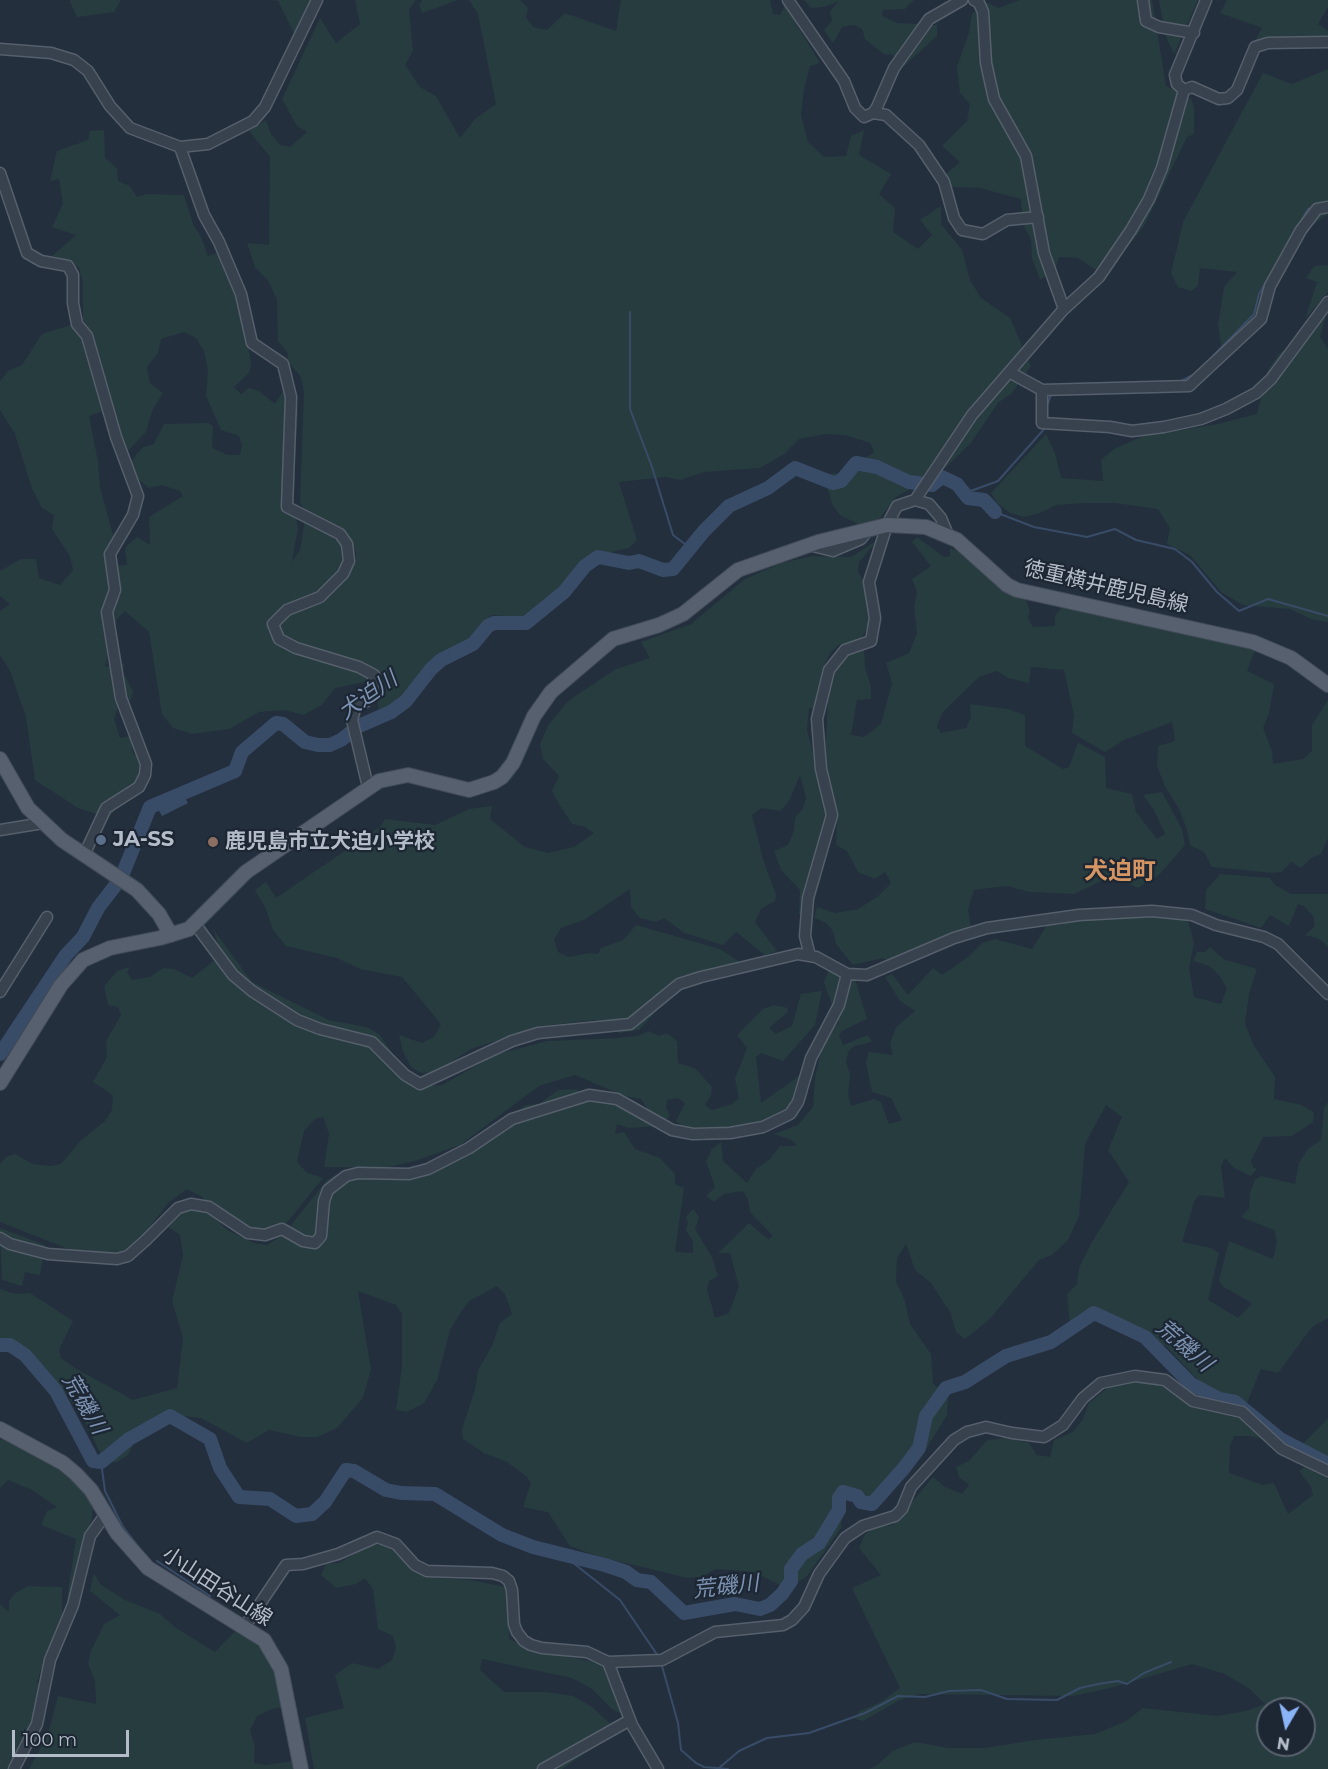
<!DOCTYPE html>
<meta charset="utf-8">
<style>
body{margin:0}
#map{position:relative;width:1328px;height:1769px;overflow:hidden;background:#242f3e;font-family:Montserrat,sans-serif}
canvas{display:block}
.north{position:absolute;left:1256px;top:1697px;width:60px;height:60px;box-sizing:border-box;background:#1d2633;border:2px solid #59626f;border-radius:50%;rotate:189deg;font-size:16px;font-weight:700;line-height:24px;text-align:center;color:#b4bcc9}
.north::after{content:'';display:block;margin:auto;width:21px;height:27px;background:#8ab4f8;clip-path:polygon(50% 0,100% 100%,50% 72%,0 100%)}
.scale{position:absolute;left:12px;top:1730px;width:117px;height:27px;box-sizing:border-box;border:3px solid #b4bcc9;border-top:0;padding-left:8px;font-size:18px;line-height:21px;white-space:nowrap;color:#b4bcc9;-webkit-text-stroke:4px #1d2633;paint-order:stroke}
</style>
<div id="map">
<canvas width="1328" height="1769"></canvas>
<div class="north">N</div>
<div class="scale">100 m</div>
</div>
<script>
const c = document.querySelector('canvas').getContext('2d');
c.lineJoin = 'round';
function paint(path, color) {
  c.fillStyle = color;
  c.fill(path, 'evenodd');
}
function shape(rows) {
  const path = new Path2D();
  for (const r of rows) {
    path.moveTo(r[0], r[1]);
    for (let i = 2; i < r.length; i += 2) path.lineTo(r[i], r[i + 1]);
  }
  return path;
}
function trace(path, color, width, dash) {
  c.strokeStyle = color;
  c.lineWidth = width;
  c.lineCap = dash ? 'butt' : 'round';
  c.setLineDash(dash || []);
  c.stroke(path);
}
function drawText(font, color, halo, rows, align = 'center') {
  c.font = font + ' Montserrat,"Noto Sans JP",sans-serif';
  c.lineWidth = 4.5;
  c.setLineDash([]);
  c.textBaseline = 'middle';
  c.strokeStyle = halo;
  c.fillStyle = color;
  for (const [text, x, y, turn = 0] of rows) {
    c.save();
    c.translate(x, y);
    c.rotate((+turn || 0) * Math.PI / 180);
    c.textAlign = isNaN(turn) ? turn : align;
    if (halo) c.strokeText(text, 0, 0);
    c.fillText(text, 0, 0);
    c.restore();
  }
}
const green = shape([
 [71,0,121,0,114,12,77,17,70,2],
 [272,0,319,0,295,35,278,1],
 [355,0,416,0,409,10,413,51,405,65,420,87,436,96,460,138,475,119,496,104,478,14,469,0,520,0,528,8,526,17,533,27,547,30,565,13,616,31,621,0,770,0,773,14,780,15,785,5,820,63,810,66,804,89,801,115,808,142,824,157,846,156,851,136,864,130,859,155,891,174,879,194,895,208,893,232,918,249,932,235,920,220,941,206,941,224,962,250,970,280,981,298,1010,318,1031,366,1012,393,998,403,970,444,941,472,896,497,880,518,862,526,840,515,833,506,823,474,843,473,874,452,870,443,845,435,825,434,799,439,784,454,760,468,705,472,680,480,666,477,619,482,637,540,629,548,614,551,524,617,491,615,466,642,439,655,406,695,379,713,378,700,365,682,335,688,322,705,303,715,285,710,259,712,229,729,192,734,173,728,162,714,149,632,125,611,117,619,105,667,124,663,123,673,133,691,131,699,118,707,114,719,120,738,132,736,133,753,143,761,142,774,131,785,130,783,120,805,108,818,78,808,35,780,26,717,10,671,0,655,0,611,10,604,0,596,0,571,21,559,36,559,39,578,60,585,73,570,70,556,52,529,54,515,42,508,32,489,15,434,0,410,0,381,8,371,22,365,42,334,71,325,88,348,106,410,89,416,98,462,100,487,113,535,111,542,116,551,117,566,127,565,125,548,137,537,150,545,149,517,183,496,180,491,162,485,149,488,133,475,131,463,137,453,144,447,154,444,164,424,208,423,213,426,212,448,228,455,240,455,242,445,239,436,221,430,206,396,208,370,204,351,196,338,184,332,161,339,158,353,147,367,150,383,163,393,152,411,146,432,126,453,95,351,93,334,83,320,83,283,79,268,72,261,52,256,76,235,52,227,63,204,59,179,50,181,57,151,88,140,90,131,104,130,105,158,117,168,118,181,130,186,137,197,147,194,184,195,193,224,201,237,208,256,220,252,244,321,251,364,249,373,234,387,241,394,249,388,259,391,275,404,291,378,295,385,298,412,292,502,298,528,292,562,300,550,305,520,324,525,347,549,356,563,356,552,341,529,306,511,300,503,304,393,301,377,289,363,287,352,278,341,277,300,269,282,255,267,247,243,269,245,270,157,249,131,266,120,271,134,280,145,290,147,307,132,297,126,282,99,320,18,336,43,360,24],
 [422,0,458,0,422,13,419,5],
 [804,0,914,0,905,9,883,10,882,16,897,23,937,25,937,36,903,67,901,62,891,54,885,55,865,39,862,29,854,25,842,27,833,43,824,30,832,21,830,11,838,2,823,7,811,8],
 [1019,0,1152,0,1166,86,1191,99,1194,107,1194,134,1187,137,1144,226,1105,276,1078,258,1059,257,1055,270,1040,280,1032,258,1031,239,1023,225,1021,199,980,188,952,187,946,174,960,162,942,146,967,121,970,104,960,93,957,67,969,32,972,14,985,2,999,8],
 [1159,0,1198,0,1174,54,1165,34],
 [1227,0,1328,0,1328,7,1318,24,1328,31,1328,46,1265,46,1247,55,1262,28,1220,13],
 [1328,69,1328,214,1306,230,1279,272,1267,303,1246,335,1222,351,1218,325,1224,287,1237,272,1200,268,1198,286,1191,291,1178,287,1171,273,1183,222,1263,73,1292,84],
 [1328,265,1328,292,1305,319,1317,282,1306,278,1314,266],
 [1326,315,1320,337,1328,349,1328,622,1311,619,1290,609,1243,605,1221,592,1190,555,1167,544,1170,528,1158,509,1115,503,1083,503,1056,505,1040,513,1025,517,1010,513,997,503,991,493,1046,434,1055,453,1061,478,1103,481,1101,460,1114,449,1143,436,1218,424,1257,414,1268,370,1279,354],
 [917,537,944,557,950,556,950,548,966,555,1025,598,1030,611,1028,618,1033,627,1055,626,1055,615,1063,606,1238,643,1255,650,1247,671,1274,684,1269,713,1263,728,1272,751,1273,764,1303,759,1312,751,1312,725,1328,700,1328,838,1321,854,1311,858,1301,868,1291,862,1282,872,1274,873,1212,867,1204,852,1190,845,1187,830,1180,811,1165,786,1157,766,1158,746,1175,741,1172,722,1124,740,1105,752,1072,733,1074,716,1064,670,1031,667,1029,683,1008,678,997,671,979,677,943,712,937,726,941,733,966,728,971,717,970,704,1008,709,1025,715,1025,746,1063,769,1069,767,1078,743,1105,757,1106,788,1132,794,1136,812,1157,839,1165,834,1154,810,1143,795,1162,792,1182,829,1185,845,1159,875,1138,888,1124,881,1108,878,1074,894,1029,892,1007,886,974,890,968,909,971,928,890,962,883,958,853,965,836,944,833,931,826,923,814,918,817,907,835,913,858,909,877,897,891,883,885,872,875,879,858,872,847,851,836,845,837,818,825,761,829,680,839,658,854,649,864,649,865,667,871,687,871,699,857,700,851,735,864,737,881,724,892,683,886,663,909,653,917,633,914,606,917,592,912,579,931,566,912,542],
 [879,539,859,562,858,572,865,583,872,618,864,634,856,643,840,644,830,653,823,668,819,710,809,708,807,730,824,792,831,838,809,922,799,914,800,890,781,870,774,851,788,845,794,830,795,818,803,808,806,798,800,775,790,799,781,811,761,808,752,815,763,859,776,895,775,901,761,909,755,922,777,951,765,955,736,932,723,945,684,933,664,918,656,922,640,918,631,907,630,889,584,920,561,928,554,940,558,952,568,957,590,953,598,954,601,948,623,940,636,925,720,949,741,963,681,976,666,1001,639,1030,619,1033,597,1020,541,1026,471,1049,436,1072,421,1073,411,1067,403,1052,399,1035,422,1043,434,1037,441,1024,402,977,360,969,337,958,286,946,273,930,266,909,255,890,266,882,276,898,381,826,385,819,435,825,469,809,492,806,490,819,525,847,548,853,574,847,594,833,585,827,572,824,559,804,552,791,559,776,543,759,540,744,549,724,568,701,616,669,650,658,641,642,691,624,745,579,782,563,812,556,851,557],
 [1220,874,1270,878,1275,885,1291,894,1328,894,1328,947,1318,938,1305,935,1315,926,1313,916,1304,906,1298,904,1289,926,1270,915,1261,928,1205,909,1206,890],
 [1185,910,1194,943,1189,968,1194,997,1221,1004,1227,989,1220,976,1209,966,1193,961,1197,952,1205,952,1210,947,1223,959,1257,969,1249,994,1245,1024,1253,1044,1275,1077,1274,1099,1301,1105,1314,1112,1313,1122,1292,1136,1263,1137,1251,1161,1253,1167,1257,1169,1251,1176,1234,1168,1225,1158,1221,1166,1225,1198,1199,1195,1194,1202,1182,1242,1211,1248,1219,1253,1208,1300,1238,1318,1252,1303,1222,1286,1219,1280,1229,1241,1273,1259,1277,1242,1274,1230,1241,1217,1249,1209,1250,1192,1255,1180,1261,1176,1295,1184,1299,1163,1308,1149,1321,1140,1324,1107,1328,1102,1328,1318,1312,1327,1278,1373,1261,1369,1246,1405,1234,1405,1216,1399,1166,1346,1144,1340,1130,1324,1119,1323,1101,1313,1088,1322,1070,1326,1067,1294,1077,1284,1079,1268,1092,1242,1129,1182,1108,1150,1122,1117,1106,1105,1085,1144,1079,1216,1068,1240,1052,1255,1039,1260,989,1320,965,1339,956,1332,950,1312,931,1283,915,1270,906,1244,897,1258,896,1281,905,1301,910,1324,931,1354,933,1383,948,1398,947,1415,921,1457,894,1490,876,1501,858,1492,849,1494,842,1511,841,1528,807,1576,788,1589,754,1572,716,1569,701,1577,687,1578,597,1556,570,1546,548,1512,523,1507,531,1483,526,1476,507,1462,484,1453,463,1439,462,1429,475,1390,478,1370,492,1346,500,1323,512,1314,505,1294,497,1286,469,1301,459,1315,450,1330,437,1380,424,1403,407,1412,396,1410,402,1366,402,1314,396,1305,358,1291,371,1369,363,1398,337,1428,317,1437,301,1437,269,1430,247,1443,201,1418,183,1416,148,1429,138,1435,128,1455,117,1462,111,1462,102,1457,83,1417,57,1382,31,1362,0,1345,0,1289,16,1294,30,1293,73,1321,59,1350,61,1358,75,1368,133,1400,177,1388,183,1338,172,1301,183,1255,180,1235,165,1225,176,1203,187,1199,198,1200,227,1230,254,1243,267,1245,283,1235,327,1180,337,1174,412,1167,478,1147,509,1129,516,1122,514,1113,526,1105,539,1104,558,1090,575,1089,600,1100,621,1104,637,1102,660,1126,628,1128,617,1124,615,1134,624,1132,635,1149,660,1158,675,1174,675,1184,684,1188,675,1252,693,1253,693,1241,686,1231,688,1223,686,1216,693,1209,699,1217,695,1229,712,1257,718,1276,709,1281,707,1289,715,1318,729,1313,739,1286,730,1253,718,1253,749,1223,768,1239,773,1236,750,1212,748,1200,743,1191,724,1194,714,1202,706,1196,715,1187,706,1161,712,1149,721,1142,723,1161,747,1183,755,1170,770,1159,780,1146,797,1146,792,1140,774,1134,798,1125,813,1107,815,1078,821,1051,835,1025,839,1024,824,983,828,971,823,967,855,979,867,1019,842,1031,839,1035,843,1045,868,1035,872,1042,855,1046,849,1050,846,1061,850,1075,848,1095,851,1106,874,1099,881,1102,889,1124,902,1120,891,1098,872,1092,866,1063,869,1052,893,1055,890,1043,896,1027,915,1011,900,1001,885,977,892,974,908,995,933,968,942,975,968,957,982,943,995,939,1032,949,1047,925,1059,925,1088,917],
 [213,929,252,982,329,1020,366,1027,379,1034,401,1065,418,1081,432,1086,442,1085,495,1055,547,1041,618,1038,638,1036,649,1031,659,1036,667,1033,677,1041,678,1063,695,1068,712,1087,711,1095,705,1105,712,1110,732,1104,739,1098,735,1079,747,1048,737,1035,763,1009,774,1005,788,1008,787,1013,769,1028,776,1034,792,1026,801,994,822,991,815,1025,783,1061,761,1053,756,1057,761,1103,799,1076,809,1083,807,1098,797,1117,775,1127,701,1139,676,1121,685,1103,678,1098,667,1100,666,1108,670,1115,666,1121,648,1110,641,1099,625,1096,575,1075,539,1086,460,1145,415,1161,384,1168,324,1167,329,1134,323,1117,315,1119,304,1131,297,1162,306,1172,323,1178,277,1235,265,1241,232,1230,202,1197,187,1189,168,1203,140,1240,123,1252,113,1256,71,1250,0,1222,0,1164,6,1157,15,1154,33,1164,51,1166,61,1164,80,1141,105,1121,112,1110,113,1095,93,1082,107,1057,106,1041,121,1015,118,1007,108,1005,104,986,117,971,130,967,127,972,132,980,150,977,163,968,174,969,192,978,215,960,219,948],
 [0,1228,45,1245,40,1275,25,1272,22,1286,2,1280],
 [1163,1382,1205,1405,1253,1418,1279,1444,1250,1436,1234,1436,1230,1446,1229,1473,1263,1485,1274,1483,1288,1514,1313,1495,1311,1487,1299,1471,1312,1462,1328,1472,1328,1769,869,1769,876,1766,893,1751,915,1742,949,1748,985,1748,1035,1740,1095,1734,1126,1721,1143,1708,1218,1716,1246,1711,1265,1704,1250,1689,1225,1674,1192,1664,1110,1688,1073,1696,920,1694,900,1700,863,1721,853,1718,860,1711,881,1702,900,1688,852,1588,881,1575,859,1548,865,1534,875,1528,893,1525,933,1477,945,1487,962,1494,969,1485,959,1477,956,1467,969,1461,987,1440,1006,1438,1029,1443,1037,1455,1050,1457,1054,1440,1073,1432,1083,1419,1089,1403,1114,1383],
 [1268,1709,1304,1709,1304,1745,1268,1745],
 [1328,1418,1328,1458,1299,1448],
 [8,1439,51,1460,80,1483,93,1504,92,1517,70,1605,67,1605,68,1592,76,1539,41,1525,47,1511,57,1507,32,1490,8,1480,0,1488,0,1440],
 [386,1544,430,1569,437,1578,470,1580,510,1588,509,1639,527,1647,601,1664,614,1677,633,1720,612,1709,592,1689,572,1678,482,1659,480,1670,504,1692,546,1692,573,1696,592,1707,614,1727,607,1739,562,1769,314,1769,305,1718,344,1708,335,1675,352,1663,378,1669,392,1660,396,1647,393,1636,378,1629,373,1589,365,1578,356,1584,336,1588,321,1575,326,1564,339,1563,367,1546],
 [94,1573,100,1584,125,1600,160,1614,176,1628,215,1652,237,1629,285,1667,292,1705,272,1709,257,1716,250,1730,255,1747,254,1763,265,1765,307,1759,308,1769,29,1769,48,1734,58,1696,96,1704,95,1681,88,1664,91,1651,104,1624,120,1615,90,1591],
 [28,1586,62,1587,63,1638,52,1663,41,1669,37,1682,49,1690,19,1769,0,1769,0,1604,9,1612,9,1601,14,1594]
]);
const water = shape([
 [184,796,188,803,162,816,158,809]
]);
const stream = shape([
 [1299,225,1308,209,1314,207],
 [630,312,630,409,652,467,673,535,690,548],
 [1213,356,1254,314,1259,294,1266,282],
 [1171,381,1181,381,1197,373],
 [1047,406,1051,395],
 [965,493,998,481,1046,427],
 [995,512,1034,527,1087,537,1115,529,1136,540,1175,549,1192,562,1217,592,1239,611,1268,599,1328,616],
 [101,1462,105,1491,123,1527,141,1550],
 [562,1554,620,1600,658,1656],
 [157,1561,210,1596],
 [662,1666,678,1723,681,1750,696,1763,704,1767,728,1769],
 [719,1768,739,1751,767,1738,809,1733,865,1713,898,1696,925,1697,949,1691,981,1690,1007,1699,1057,1700,1080,1688,1098,1684,1118,1681,1127,1684,1144,1673,1171,1662]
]);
const river = shape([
 [0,1054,66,955,83,937,98,908,121,878,150,807,235,771,242,752,276,723,283,724,305,742,318,745,330,745,341,740,359,726,391,712,406,701,431,669,441,660,473,644,488,626,494,623,526,623,564,592,585,566,598,557,629,563,639,561,663,570,673,569,704,531,729,506,768,488,795,468,833,483,841,481,856,463,877,467,909,482,932,485,942,477,957,484,968,498,984,500,995,512],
 [0,1345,10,1345,25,1355,56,1391,93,1461,101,1462,129,1439,170,1416,210,1439,220,1468,239,1497,270,1499,296,1516,312,1514,325,1502,346,1470,354,1471,386,1490,401,1493,435,1494,502,1535,533,1547,605,1565,626,1572,637,1580,651,1582,684,1613,735,1604,760,1609,770,1605,782,1594,791,1581,791,1569,802,1554,819,1543,839,1510,839,1498,843,1492,857,1496,861,1502,872,1504,904,1468,919,1448,926,1416,946,1388,965,1382,1006,1356,1051,1342,1094,1313,1145,1337,1191,1384,1219,1399,1235,1402,1280,1439,1328,1464]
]);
const minor = shape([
 [788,0,844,81,855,108,864,117,873,113,877,107,894,68,929,19,962,0],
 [974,0,979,3,983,12,986,63,994,99,1026,156,1044,253,1064,309],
 [1143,0,1146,21,1159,27,1194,33],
 [0,49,51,53,74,60,88,71,110,106,130,128,180,147,208,144,253,121,265,107,317,0],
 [1184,90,1192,87,1219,99,1228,98,1237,90,1255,47,1268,43,1328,42],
 [873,113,886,115,919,145,944,182,954,218,962,230,983,234,1007,220,1038,217],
 [180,147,204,215,219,242,241,294,252,343,283,364,291,397,287,507,340,534,347,544,349,561,343,574,320,597,287,610,273,624,279,639,296,648,359,667,374,675,371,698,355,709,352,720,368,787],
 [0,173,27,253,41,261,68,266,73,275,73,303,77,324,87,336,116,437,138,496,133,515,110,554,115,590,107,612,121,698,146,764,145,775,139,787,106,808,84,855],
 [1011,373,1042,390,1042,423,1110,427,1132,431,1164,427,1201,419,1226,409,1256,393,1271,379,1328,302],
 [1042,390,1189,386,1261,319,1270,286,1301,230,1317,209,1328,207],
 [915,500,929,504,941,518,948,535],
 [809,545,833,551,861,539,870,528],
 [0,830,43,823],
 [195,924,233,975,252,991,297,1020,320,1029,372,1042,405,1075,420,1084,512,1041,538,1033,630,1024,679,984,701,977,798,954,816,957,847,974,867,975,954,938,987,928,1079,915,1152,911,1192,915,1216,925,1264,937,1278,944,1328,994],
 [810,956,805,936,808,898,832,815,821,769,817,719,829,670,845,650,871,641,875,618,869,582,887,525,897,506,915,500,972,415,1063,310,1099,277,1131,230,1149,199,1162,168,1184,90,1177,84,1175,75,1206,0],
 [0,992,47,917],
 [0,1238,10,1244,48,1254,117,1259,128,1256,146,1240,178,1208,191,1204,209,1207,248,1233,265,1235,282,1229,303,1241,315,1243,321,1236,324,1201,328,1190,346,1176,358,1173,409,1174,428,1169,469,1148,512,1119,589,1095,617,1099,672,1130,693,1134,730,1133,763,1127,790,1114,798,1102,811,1058,839,1005,847,974],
 [245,1626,286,1565,303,1564,338,1554,377,1537,396,1544,415,1565,427,1571,492,1573,503,1576,509,1581,512,1590,514,1624,517,1632,524,1641,531,1645,542,1648,587,1652,608,1662,662,1660,715,1632,783,1625,792,1620,804,1607,819,1574,845,1538,863,1526,895,1516,902,1509,911,1487,954,1440,967,1432,986,1427,1012,1433,1044,1437,1063,1425,1083,1398,1101,1383,1135,1376,1165,1380,1193,1401,1242,1412,1282,1449,1328,1471],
 [608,1662,632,1725,658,1769],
 [14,1769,37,1724,50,1660,73,1605,90,1536,105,1515],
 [543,1769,630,1720]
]);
const major = shape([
 [0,759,28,808,62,840,137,890,159,914,171,935],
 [0,1083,61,985,83,960,110,948,160,938,189,929,246,872,379,781,408,775,469,790,494,782,502,777,513,763,534,716,551,692,613,639,659,625,683,614,738,570,818,542,887,525,926,527,957,540,1007,585,1017,590,1253,642,1291,658,1328,685],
 [0,1429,63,1463,76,1474,91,1490,117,1533,148,1568,264,1640,281,1669,301,1769]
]);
const markers = [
 [101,840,6,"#5c6f8a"],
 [213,842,6,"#8d6e63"]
];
const streetNames = [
 ["徳重横井鹿児島線",1106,587,13],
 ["小山田谷山線",217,1587,33]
];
const poiNames = [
 ["JA-SS",113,840],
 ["鹿児島市立犬迫小学校",225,842]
];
const waterNames = [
 ["犬迫川",368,696,-35],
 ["荒磯川",1184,1346,41],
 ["荒磯川",84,1404,60],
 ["荒磯川",726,1587,-6]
];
const quarterNames = [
 ["犬迫町",1120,872]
];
paint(green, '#263c3f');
paint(water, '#394c67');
trace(stream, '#394c67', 2);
trace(river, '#394c67', 14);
trace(minor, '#565f6c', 13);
trace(major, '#414a57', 16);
trace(minor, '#38414e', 10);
trace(major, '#56606e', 14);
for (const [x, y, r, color] of markers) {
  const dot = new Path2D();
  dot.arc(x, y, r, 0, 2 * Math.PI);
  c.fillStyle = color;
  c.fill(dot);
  trace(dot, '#1d2633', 2);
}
drawText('21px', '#b4bcc9', '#1d2633', streetNames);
drawText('bold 21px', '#b4bcc9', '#1d2633', poiNames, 'left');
drawText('italic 22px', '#7c92b1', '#1d2633', waterNames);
drawText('bold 24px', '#d59563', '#1d2633', quarterNames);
</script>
